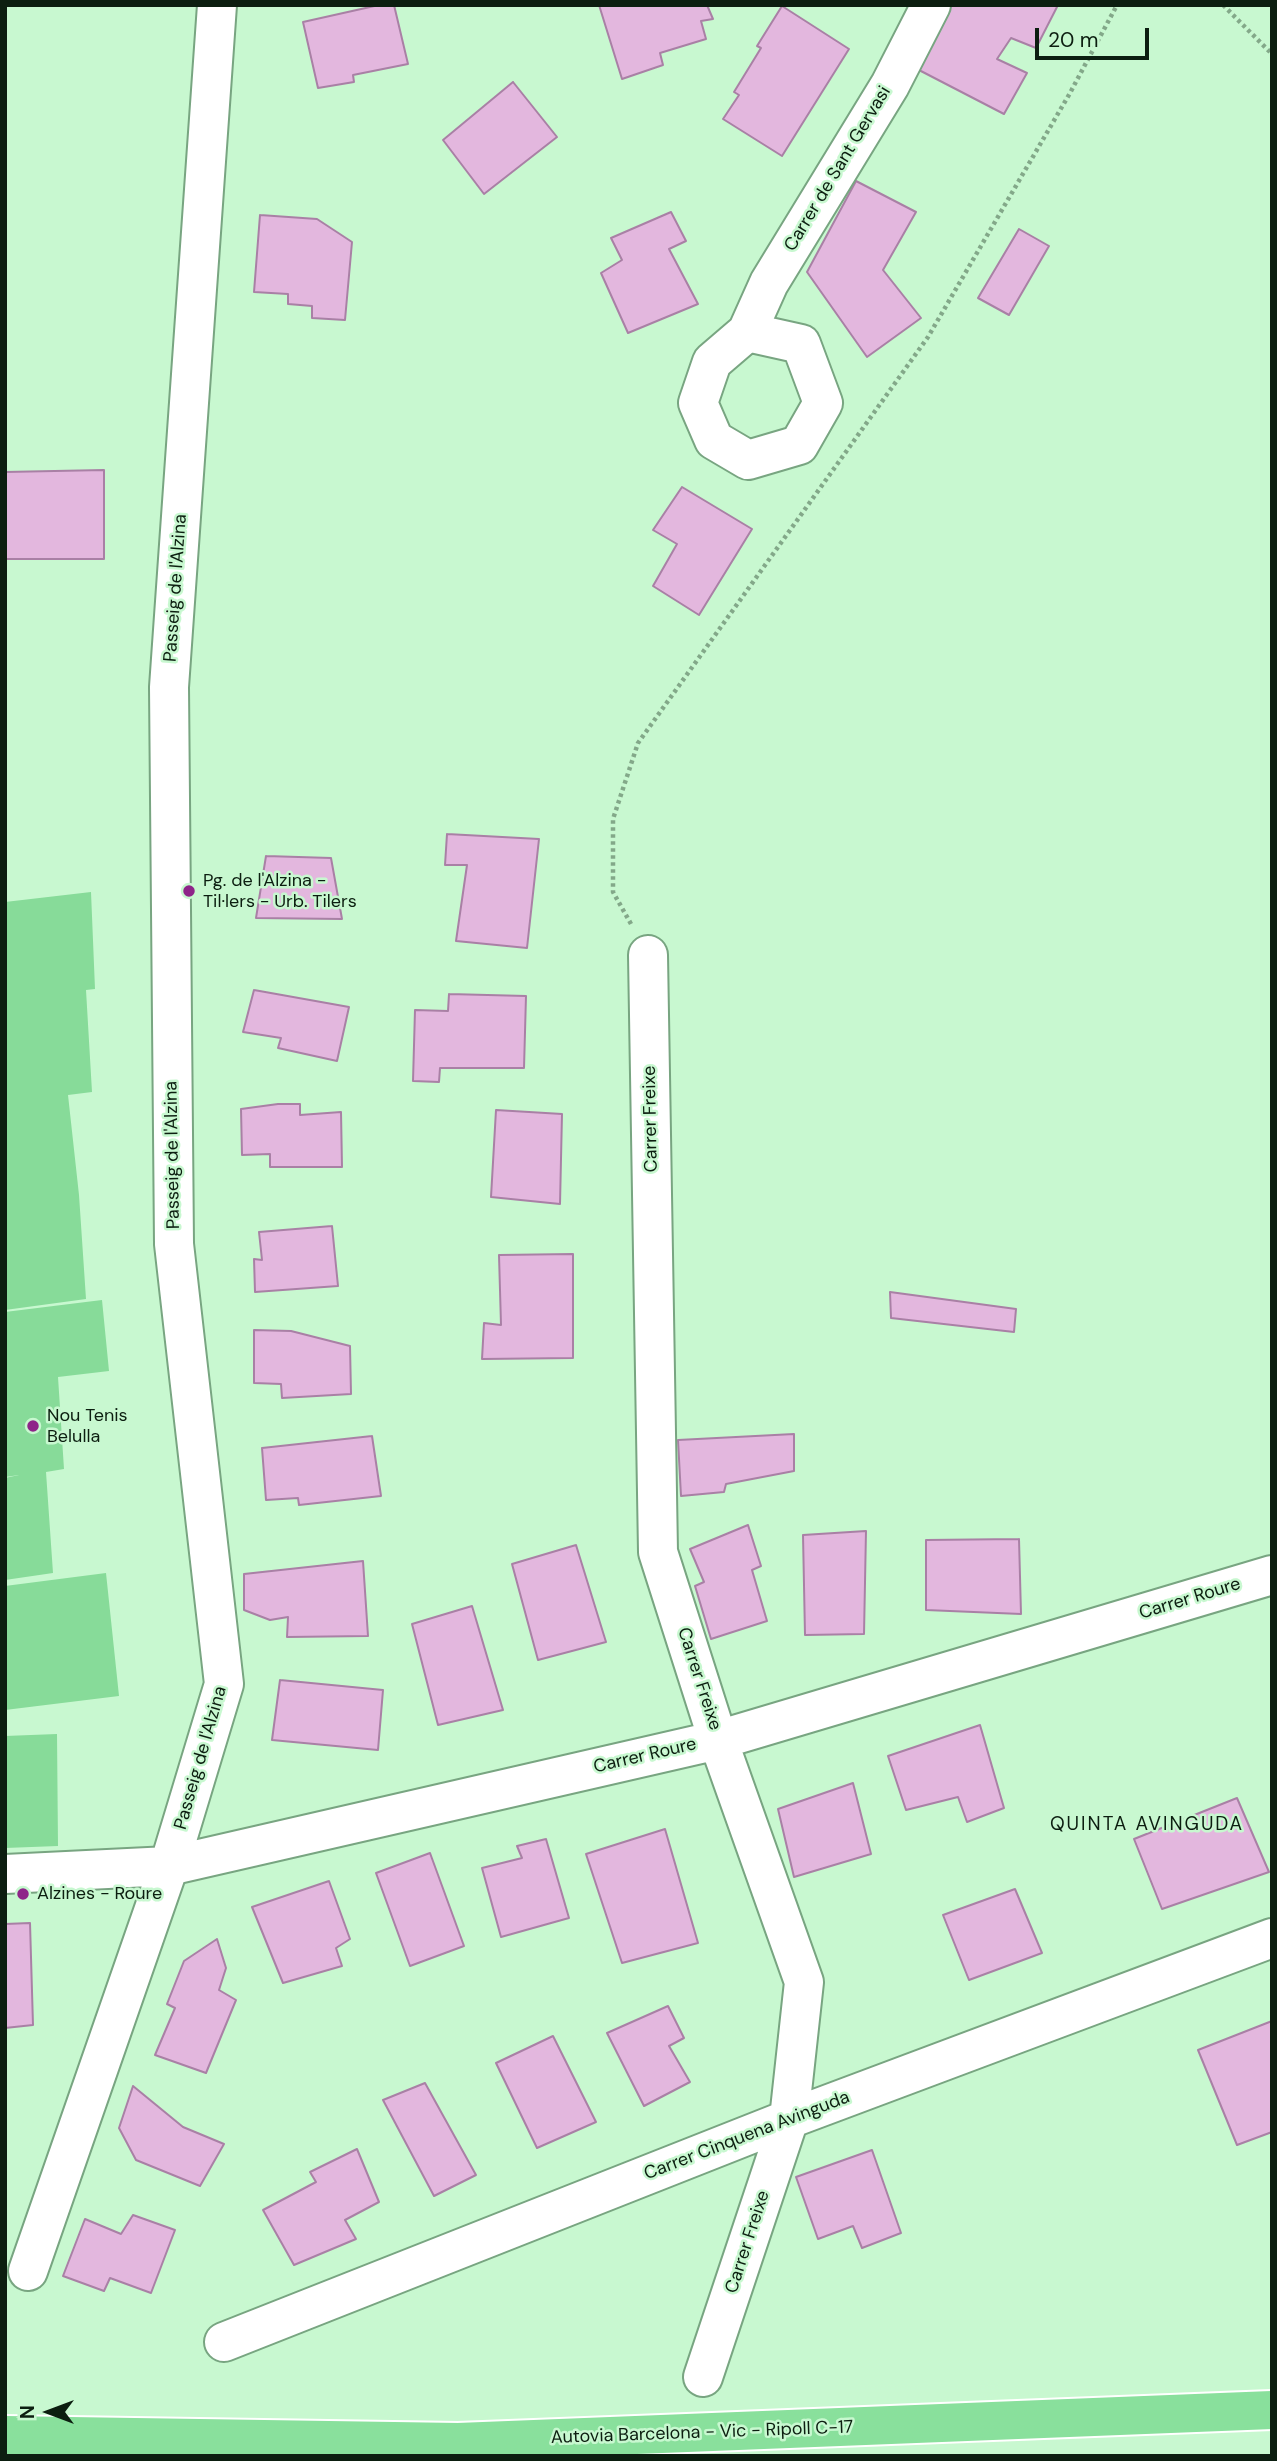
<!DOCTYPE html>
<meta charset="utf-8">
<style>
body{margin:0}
#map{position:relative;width:1277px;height:2461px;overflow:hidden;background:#c8f8d0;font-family:"DM Sans",sans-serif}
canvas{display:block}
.frame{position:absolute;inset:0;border:7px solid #0c1e10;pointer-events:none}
.north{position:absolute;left:14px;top:2377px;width:70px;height:70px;-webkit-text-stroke:5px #c8f8d0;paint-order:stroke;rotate:270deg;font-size:19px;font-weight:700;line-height:28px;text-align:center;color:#0c1e10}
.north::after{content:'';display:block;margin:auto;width:24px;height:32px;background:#0c1e10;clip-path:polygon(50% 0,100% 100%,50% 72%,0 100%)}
.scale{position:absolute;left:1035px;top:28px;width:114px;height:32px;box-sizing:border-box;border:4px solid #0c1e10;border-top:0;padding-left:9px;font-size:21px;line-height:24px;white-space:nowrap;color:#0c1e10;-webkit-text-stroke:5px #c8f8d0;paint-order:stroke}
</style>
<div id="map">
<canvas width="1277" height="2461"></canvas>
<div class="frame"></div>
<div class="north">N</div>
<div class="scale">20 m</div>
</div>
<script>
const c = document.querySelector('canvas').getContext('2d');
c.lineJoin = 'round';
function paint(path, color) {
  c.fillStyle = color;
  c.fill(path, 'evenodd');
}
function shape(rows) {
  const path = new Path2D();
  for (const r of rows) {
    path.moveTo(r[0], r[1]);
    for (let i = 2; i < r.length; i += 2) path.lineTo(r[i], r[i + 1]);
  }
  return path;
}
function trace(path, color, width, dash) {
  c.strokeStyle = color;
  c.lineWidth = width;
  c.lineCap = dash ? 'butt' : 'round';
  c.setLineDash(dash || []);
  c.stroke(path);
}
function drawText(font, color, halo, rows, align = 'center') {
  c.font = font + ' "DM Sans",sans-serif';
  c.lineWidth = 5;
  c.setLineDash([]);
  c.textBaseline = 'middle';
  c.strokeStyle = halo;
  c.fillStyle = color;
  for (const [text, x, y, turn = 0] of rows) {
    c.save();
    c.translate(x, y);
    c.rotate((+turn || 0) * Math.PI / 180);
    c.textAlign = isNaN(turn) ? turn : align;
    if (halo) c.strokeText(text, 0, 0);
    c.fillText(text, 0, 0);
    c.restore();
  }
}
const green = shape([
 [91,892,95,989,86,990,92,1092,68,1095,79,1195,86,1299,5,1310,5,902],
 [102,1300,109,1371,58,1377,64,1469,46,1472,53,1573,5,1580,5,1478,19,1475,5,1477,5,1312],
 [106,1573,119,1696,5,1710,5,1586],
 [57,1734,58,1846,5,1848,5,1736]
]);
const building = shape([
 [379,5,394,5,408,64,353,75,354,82,318,88,303,22,379,5],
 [599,5,707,5,713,19,701,21,706,39,660,53,663,65,622,79,599,5],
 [950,5,1058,5,1036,48,1011,38,997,59,1027,73,1004,114,917,69,950,5],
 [782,6,849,49,782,156,723,119,739,95,734,92,761,48,757,46,782,6],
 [513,82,557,137,484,194,443,140,513,82],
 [856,181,916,212,883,270,921,318,867,357,807,272,856,181],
 [671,212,686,241,669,249,698,304,628,333,601,273,622,260,611,238,671,212],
 [260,215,317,219,352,242,345,320,312,318,312,306,288,304,288,294,254,292,260,215],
 [1019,229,1049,246,1009,315,978,298,1019,229],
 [104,470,104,559,5,559,5,472,104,470],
 [682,487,752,529,699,615,653,586,677,544,653,530,682,487],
 [447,834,539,839,527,948,456,941,467,865,445,865,447,834],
 [266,856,331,858,342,919,256,918,266,856],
 [254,990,349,1007,337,1061,278,1048,281,1038,243,1032,254,990],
 [449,994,526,996,524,1068,440,1068,439,1082,413,1081,415,1010,448,1011,449,994],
 [278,1104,300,1104,300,1115,341,1112,342,1167,270,1167,270,1154,242,1155,241,1109,278,1104],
 [496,1110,562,1114,560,1204,491,1197,496,1110],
 [332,1226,338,1286,255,1292,254,1259,262,1260,259,1232,332,1226],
 [573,1254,573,1358,482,1359,484,1323,501,1325,499,1255,573,1254],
 [890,1292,1016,1309,1014,1332,891,1318,890,1292],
 [254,1330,291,1331,350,1346,351,1394,282,1398,281,1384,254,1383,254,1330],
 [794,1434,794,1471,726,1484,724,1492,681,1496,678,1440,794,1434],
 [372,1436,381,1496,299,1505,298,1498,266,1500,262,1448,372,1436],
 [748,1525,761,1566,752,1570,767,1621,711,1639,695,1586,704,1582,690,1549,748,1525],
 [866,1531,864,1634,805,1635,803,1535,866,1531],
 [1019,1539,1021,1614,926,1610,926,1540,1019,1539],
 [576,1545,606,1642,538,1660,512,1564,576,1545],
 [363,1561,368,1636,287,1637,288,1617,270,1620,244,1610,244,1574,363,1561],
 [472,1606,503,1710,438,1725,412,1624,472,1606],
 [280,1680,383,1690,378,1750,272,1740,280,1680],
 [980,1725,1004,1808,967,1822,958,1797,906,1810,888,1756,980,1725],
 [853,1783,871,1854,794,1877,778,1809,853,1783],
 [1237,1798,1269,1872,1162,1909,1134,1839,1237,1798],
 [665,1829,698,1943,622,1963,586,1854,665,1829],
 [546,1839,569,1918,501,1937,482,1868,522,1858,517,1846,546,1839],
 [430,1853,464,1946,410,1966,376,1873,430,1853],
 [329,1881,350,1939,336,1948,342,1966,283,1983,252,1907,329,1881],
 [1015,1889,1042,1953,969,1980,943,1915,1015,1889],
 [30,1923,33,2025,5,2028,5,1924,30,1923],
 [217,1939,226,1968,219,1990,236,2000,206,2073,155,2055,175,2008,167,2004,184,1961,217,1939],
 [668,2006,684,2038,669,2046,690,2082,644,2106,607,2033,668,2006],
 [1272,2021,1272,2132,1237,2145,1198,2050,1272,2021],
 [553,2036,596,2122,537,2148,496,2063,553,2036],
 [425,2083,476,2175,434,2196,383,2100,425,2083],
 [133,2086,183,2127,224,2144,200,2186,136,2160,119,2128,133,2086],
 [357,2149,379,2202,345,2220,356,2239,294,2265,263,2210,316,2182,310,2172,357,2149],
 [872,2150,901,2233,862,2248,853,2226,818,2239,796,2177,872,2150],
 [133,2215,175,2230,151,2293,110,2278,104,2291,63,2276,85,2219,121,2234,133,2215]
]);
const path = shape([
 [1223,5,1272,54],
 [631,924,613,892,613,819,638,743,928,337,1070,93,1117,5]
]);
const street = shape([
 [747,332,801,344,823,403,799,445,748,460,714,440,698,403,712,362,747,332,769,283,890,85,931,5],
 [648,955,658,1552,718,1740,804,1982,789,2119,703,2377],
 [5,1874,169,1866,718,1740,1272,1575],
 [28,2271,169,1866,224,1684,174,1244,169,687,217,5],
 [224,2342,789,2119,1272,1938]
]);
const highway = shape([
 [5,2435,458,2442,1272,2410]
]);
const markers = [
 [189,891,7,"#8e2489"],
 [33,1426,7,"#8e2489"],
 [23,1894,7,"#8e2489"]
];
const streetNames = [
 ["Carrer de Sant Gervasi",838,169,-59],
 ["Passeig de l'Alzina",176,588,-86],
 ["Carrer Freixe",651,1119,-91],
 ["Passeig de l'Alzina",173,1155,-91],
 ["Carrer Roure",1190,1599,-17],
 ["Carrer Freixe",699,1679,72],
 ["Carrer Roure",645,1756,-13],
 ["Passeig de l'Alzina",201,1758,-74],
 ["Carrer Cinquena Avinguda",747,2136,-21],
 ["Carrer Freixe",748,2242,-72],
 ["Autovia Barcelona - Vic - Ripoll C-17",702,2433,-2]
];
const poiNames = [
 ["Pg. de l'Alzina -",203,881],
 ["Til·lers - Urb. Tilers",203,902],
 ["Nou Tenis",47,1416],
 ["Belulla",47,1437],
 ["Alzines - Roure",37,1894]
];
const neighbourhoodNames = [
 ["QUINTA AVINGUDA",1147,1825]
];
paint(green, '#87db99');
paint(building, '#e3b7de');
trace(building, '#a980a5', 2);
trace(street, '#78a581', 42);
trace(highway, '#fff', 42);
trace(path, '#83a889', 4.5, [3.5, 3.5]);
trace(street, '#fff', 38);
trace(highway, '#89e09c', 38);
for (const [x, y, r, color] of markers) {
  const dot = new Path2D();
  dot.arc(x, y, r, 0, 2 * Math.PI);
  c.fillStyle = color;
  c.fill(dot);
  trace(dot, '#c8f8d0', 2.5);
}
drawText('18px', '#0c1e10', '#c8f8d0', streetNames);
drawText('18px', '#0c1e10', '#c8f8d0', poiNames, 'left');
c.letterSpacing = '2px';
drawText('19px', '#0c1e10', '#c8f8d0', neighbourhoodNames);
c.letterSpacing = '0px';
</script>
